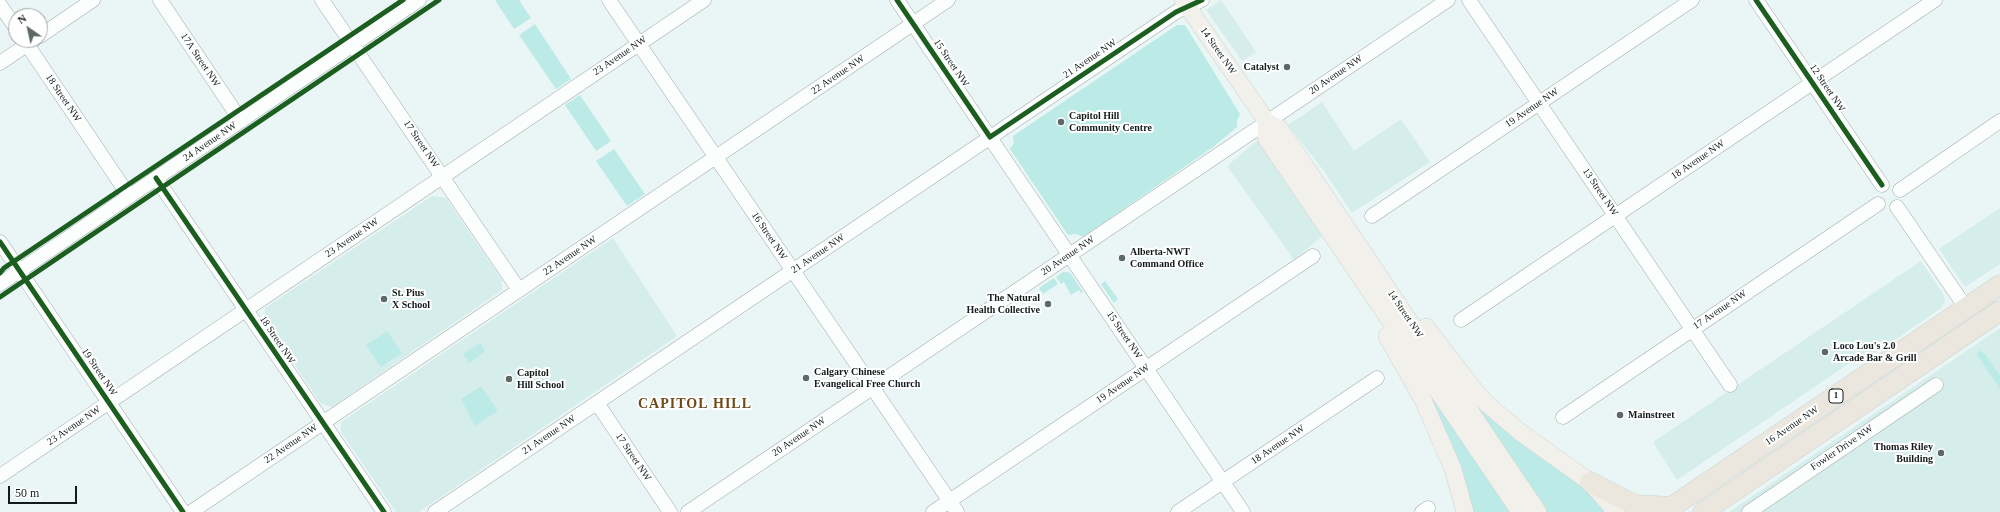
<!DOCTYPE html>
<style>
body{margin:0}
#map{position:relative;width:2000px;height:512px;overflow:hidden;background:#e9f6f5;font-family:"Times New Roman",serif}
canvas{display:block}
.north{position:absolute;left:8px;top:8px;width:40px;height:40px;box-sizing:border-box;background:#fff;border:1px solid #a0a4a3;border-radius:50%;rotate:326deg;font-size:11px;font-weight:700;line-height:16px;text-align:center;color:#121b1a}
.north::after{content:'';display:block;margin:auto;width:14px;height:18px;background:#5d6867;clip-path:polygon(50% 0,100% 100%,50% 72%,0 100%)}
.scale{position:absolute;left:8px;top:486px;width:69px;height:18px;box-sizing:border-box;border:2px solid #121b1a;border-top:0;padding-left:5px;font-size:12px;line-height:14px;white-space:nowrap;color:#121b1a;-webkit-text-stroke:3px #fff;paint-order:stroke}
</style>
<div id="map">
<canvas width="2000" height="512"></canvas>
<div class="north">N</div>
<div class="scale">50 m</div>
</div>
<script>
const c = document.querySelector('canvas').getContext('2d');
c.lineJoin = 'round';
function paint(path, color) {
  c.fillStyle = color;
  c.fill(path, 'evenodd');
}
function shape(rows) {
  const path = new Path2D();
  for (const r of rows) {
    path.moveTo(r[0], r[1]);
    for (let i = 2; i < r.length; i += 2) path.lineTo(r[i], r[i + 1]);
  }
  return path;
}
function trace(path, color, width, dash) {
  c.strokeStyle = color;
  c.lineWidth = width;
  c.lineCap = dash ? 'butt' : 'round';
  c.setLineDash(dash || []);
  c.stroke(path);
}
function drawText(font, color, halo, rows, align = 'center') {
  c.font = font + ' "Times New Roman",serif';
  c.lineWidth = 4;
  c.setLineDash([]);
  c.textBaseline = 'middle';
  c.strokeStyle = halo;
  c.fillStyle = color;
  for (const [text, x, y, turn = 0] of rows) {
    c.save();
    c.translate(x, y);
    c.rotate((+turn || 0) * Math.PI / 180);
    c.textAlign = isNaN(turn) ? turn : align;
    if (halo) c.strokeText(text, 0, 0);
    c.fillText(text, 0, 0);
    c.restore();
  }
}
const built = shape([
 [1221,0,1256,52,1242,61,1206,10],
 [1322,102,1354,151,1401,119,1430,162,1352,213,1324,171,1288,125],
 [1258,140,1322,236,1294,260,1227,166],
 [432,196,446,198,502,280,502,290,332,407,321,404,264,319,265,308],
 [2000,208,2000,264,1965,287,1939,249],
 [613,238,677,336,419,512,396,512,341,432,341,422],
 [1921,261,1944,295,1945,301,1941,308,1882,349,1850,363,1677,480,1653,442],
 [2000,328,2000,512,1729,512]
]);
const green = shape([
 [495,0,519,0,531,18,514,29],
 [535,24,571,79,556,89,519,35],
 [1177,25,1185,25,1240,114,1237,121,1237,127,1213,147,1083,237,1076,234,1068,235,1010,149,1014,143,1013,136],
 [580,95,611,141,596,151,565,105],
 [614,149,645,194,627,206,596,161],
 [1063,272,1068,272,1071,274,1083,292,1081,293,1079,290,1071,295,1064,282,1061,284,1056,277],
 [1054,278,1058,284,1043,294,1039,288],
 [1105,281,1118,299,1114,303,1101,284],
 [387,331,402,353,381,367,366,345],
 [480,343,485,351,469,363,463,354],
 [1979,350,1986,355,2000,376,2000,389,1977,355],
 [1423,384,1512,512,1472,512],
 [481,386,498,411,475,426,461,399],
 [1467,396,1572,476,1608,512,1546,512]
]);
const minor = shape([
 [160,0,241,121],
 [322,0,519,290],
 [609,0,957,512],
 [897,0,1243,512],
 [1469,0,1730,385],
 [1756,0,1882,185],
 [0,5,16,28],
 [40,36,93,0],
 [24,40,129,196],
 [0,63,34,40],
 [156,178,384,512],
 [1900,190,2000,121],
 [1897,207,1966,308],
 [1372,216,1692,0],
 [0,242,183,512],
 [0,284,419,0],
 [1461,320,1935,0],
 [597,403,670,512],
 [1563,417,1878,204],
 [0,476,704,0],
 [191,512,948,0],
 [435,512,1176,12,1202,0],
 [688,512,1448,0],
 [933,512,1313,256],
 [1178,512,1377,378],
 [1422,512,1428,508],
 [1749,512,1936,385]
]);
const major = shape([
 [1183,0,1267,122,1280,129,1307,169,1538,512],
 [1267,122,1266,138,1520,512],
 [1426,327,1476,392,1487,404,1520,432,1590,482,1616,512],
 [1387,336,1423,400,1453,469,1465,512]
]);
const highway = shape([
 [1590,482,1635,505,1673,507],
 [1664,512,2000,285],
 [1703,512,2000,311]
]);
const cycleway = shape([
 [897,0,990,137,1176,12,1202,0],
 [1756,0,1882,185],
 [156,178,384,512],
 [0,242,183,512],
 [0,273,4,268,403,0],
 [0,297,439,0]
]);
const markers = [
 [1287,67,4,"#5d6867"],
 [1061,122,4,"#5d6867"],
 [1122,258,4,"#5d6867"],
 [384,299,4,"#5d6867"],
 [1048,304,4,"#5d6867"],
 [1825,352,4,"#5d6867"],
 [806,378,4,"#5d6867"],
 [509,379,4,"#5d6867"],
 [1620,415,4,"#5d6867"],
 [1941,453,4,"#5d6867"]
];
const shields = [
 [1836,396,14]
];
const shieldNames = [
 ["1",1836,396]
];
const streetNames = [
 ["14 Street NW",1218,51,55],
 ["23 Avenue NW",620,56,-34],
 ["21 Avenue NW",1090,59,-34],
 ["17A Street NW",200,60,56],
 ["15 Street NW",951,63,56],
 ["22 Avenue NW",838,75,-34],
 ["20 Avenue NW",1336,75,-34],
 ["12 Street NW",1827,88,56],
 ["18 Street NW",63,98,56],
 ["19 Avenue NW",1532,108,-34],
 ["24 Avenue NW",210,142,-34],
 ["17 Street NW",421,144,56],
 ["18 Avenue NW",1698,160,-34],
 ["13 Street NW",1600,192,56],
 ["16 Street NW",769,236,56],
 ["23 Avenue NW",352,238,-34],
 ["21 Avenue NW",818,254,-34],
 ["22 Avenue NW",570,256,-34],
 ["20 Avenue NW",1068,256,-34],
 ["17 Avenue NW",1720,310,-34],
 ["14 Street NW",1405,314,56],
 ["15 Street NW",1124,335,56],
 ["18 Street NW",277,340,56],
 ["19 Street NW",99,372,56],
 ["19 Avenue NW",1123,384,-34],
 ["23 Avenue NW",74,426,-34],
 ["16 Avenue NW",1792,426,-34],
 ["21 Avenue NW",549,435,-34],
 ["20 Avenue NW",799,437,-34],
 ["22 Avenue NW",291,444,-34],
 ["18 Avenue NW",1278,445,-34],
 ["Fowler Drive NW",1842,448,-34],
 ["17 Street NW",633,457,56]
];
const poiNames = [
 ["Catalyst",1279,67,"right"],
 ["Capitol Hill",1069,116],
 ["Community Centre",1069,128],
 ["Alberta-NWT",1130,252],
 ["Command Office",1130,264],
 ["St. Pius",392,293],
 ["X School",392,305],
 ["The Natural",1040,298,"right"],
 ["Health Collective",1040,310,"right"],
 ["Loco Lou's 2.0",1833,346],
 ["Arcade Bar & Grill",1833,358],
 ["Calgary Chinese",814,372],
 ["Evangelical Free Church",814,384],
 ["Capitol",517,373],
 ["Hill School",517,385],
 ["Mainstreet",1628,415],
 ["Thomas Riley",1933,447,"right"],
 ["Building",1933,459,"right"]
];
const districtNames = [
 ["CAPITOL HILL",695,404]
];
paint(built, '#d6eeeb');
paint(green, '#bcebe7');
trace(minor, '#a0abaa', 15);
trace(major, '#ccd3d2', 18);
trace(highway, '#ccd3d2', 21);
trace(minor, '#fcfefe', 14);
trace(major, '#f2f0eb', 17);
trace(highway, '#ebe7df', 20);
trace(cycleway, '#1b5e20', 5);
for (const [x, y, r, color] of markers) {
  const dot = new Path2D();
  dot.arc(x, y, r, 0, 2 * Math.PI);
  c.fillStyle = color;
  c.fill(dot);
  trace(dot, '#fff', 1.5);
}
for (const [x, y, w] of shields) {
  const box = new Path2D();
  box.roundRect(x - w / 2, y - 7, w, 14, 3);
  c.fillStyle = '#fff';
  c.fill(box);
  trace(box, '#121b1a', 1);
}
drawText('bold 9px', '#121b1a', null, shieldNames);
drawText('10px', '#121b1a', '#fff', streetNames);
drawText('bold 10px', '#121b1a', '#fff', poiNames, 'left');
c.letterSpacing = '1px';
drawText('bold 14px', '#6f491a', '#fff', districtNames);
c.letterSpacing = '0px';
</script>
